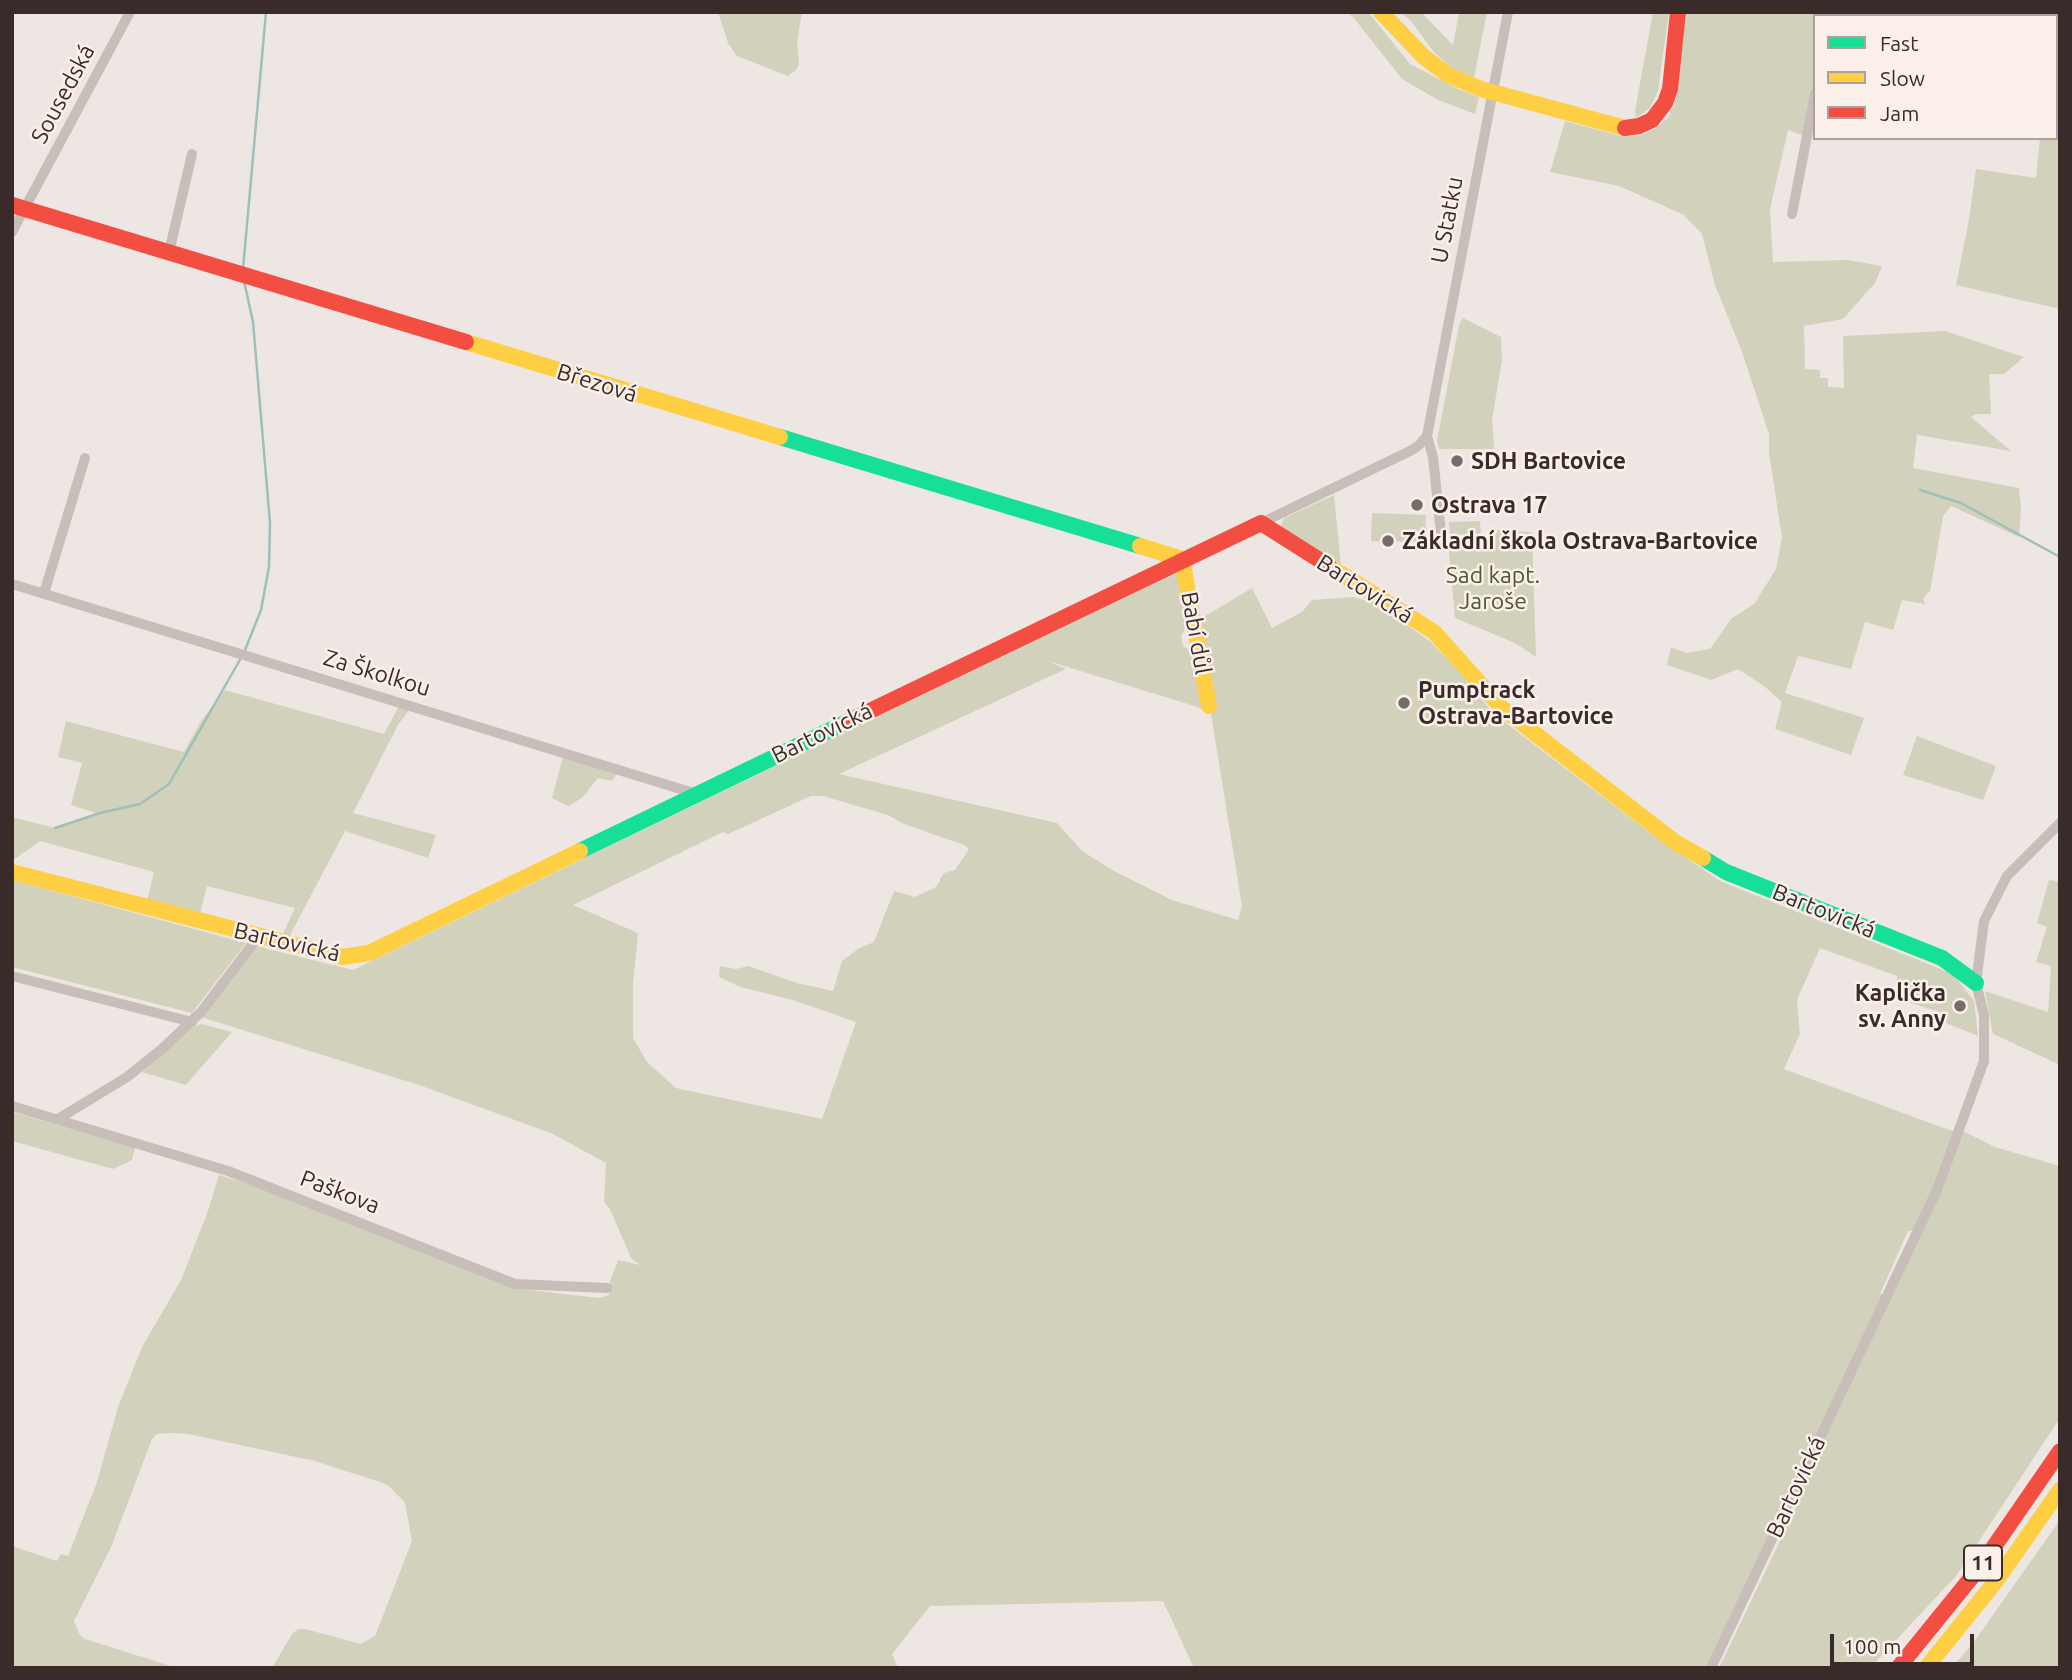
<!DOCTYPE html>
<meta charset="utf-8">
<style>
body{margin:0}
#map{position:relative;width:2072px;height:1680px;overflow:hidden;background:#ede6e2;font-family:Ubuntu,sans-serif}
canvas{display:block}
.frame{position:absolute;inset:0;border:14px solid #382b29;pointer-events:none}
.legend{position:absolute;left:1813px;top:14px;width:245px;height:126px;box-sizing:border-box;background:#faf0e9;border:2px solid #aca19c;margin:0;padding:9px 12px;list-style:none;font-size:21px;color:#382b29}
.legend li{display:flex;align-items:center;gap:14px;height:35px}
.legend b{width:35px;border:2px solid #aca19c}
.scale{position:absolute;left:1830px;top:1634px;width:144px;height:32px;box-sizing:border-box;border:4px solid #382b29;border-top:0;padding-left:9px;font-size:21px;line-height:24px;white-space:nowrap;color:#382b29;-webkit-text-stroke:5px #faf0e9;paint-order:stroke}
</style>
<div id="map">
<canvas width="2072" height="1680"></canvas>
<div class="frame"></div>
<ul class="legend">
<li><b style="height:9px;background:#16e098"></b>Fast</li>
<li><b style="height:9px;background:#ffcf43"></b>Slow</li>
<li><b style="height:9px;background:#f24e42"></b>Jam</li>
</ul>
<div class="scale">100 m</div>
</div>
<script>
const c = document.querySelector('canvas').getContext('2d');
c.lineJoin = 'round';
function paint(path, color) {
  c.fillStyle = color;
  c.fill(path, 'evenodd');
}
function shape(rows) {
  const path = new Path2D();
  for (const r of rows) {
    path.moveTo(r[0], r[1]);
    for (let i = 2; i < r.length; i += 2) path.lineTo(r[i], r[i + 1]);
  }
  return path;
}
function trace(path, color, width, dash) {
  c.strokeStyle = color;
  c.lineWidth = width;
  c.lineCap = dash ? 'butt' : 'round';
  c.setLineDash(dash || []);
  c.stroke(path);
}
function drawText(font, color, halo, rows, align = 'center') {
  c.font = font + ' Ubuntu,sans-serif';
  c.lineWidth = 5;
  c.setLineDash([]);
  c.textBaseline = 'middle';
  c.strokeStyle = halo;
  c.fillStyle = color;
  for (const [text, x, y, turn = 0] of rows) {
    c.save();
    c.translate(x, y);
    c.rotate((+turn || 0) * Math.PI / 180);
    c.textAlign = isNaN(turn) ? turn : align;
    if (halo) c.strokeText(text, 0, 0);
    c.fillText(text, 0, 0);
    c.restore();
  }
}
const green = shape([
 [718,12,802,12,797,43,799,64,796,70,788,76,737,56,728,43],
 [1346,12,1368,12,1410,64,1458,89,1479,97,1475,114,1438,100,1402,79,1353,17],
 [1400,12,1421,12,1453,45,1459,12,1487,12,1474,78,1451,68,1434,52,1410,20],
 [1653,12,1669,12,1658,91,1650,108,1636,118,1635,111],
 [1686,12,1830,12,1830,16,1815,16,1815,97,1807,137,1788,130,1770,209,1773,262,1847,260,1882,266,1875,283,1843,319,1804,326,1805,369,1820,370,1820,378,1828,378,1828,387,1844,388,1843,336,1945,331,2024,357,2004,374,1989,374,1991,414,1976,414,1971,417,2011,451,1917,435,1913,468,2019,488,2021,508,2019,537,1951,506,1943,516,1930,592,1927,593,1923,599,1925,604,1902,600,1893,630,1865,622,1851,669,1798,656,1785,693,1864,718,1851,755,1775,729,1782,702,1764,686,1738,669,1711,680,1667,665,1671,647,1687,653,1710,649,1731,619,1755,603,1776,569,1782,538,1769,453,1769,434,1741,349,1715,285,1702,234,1684,215,1619,186,1550,172,1565,121,1621,136,1638,136,1655,129,1669,117,1677,95],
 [2056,117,2060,134,2060,309,1956,285,1969,219,1976,169,2036,178,2040,138,2056,138],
 [1463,318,1501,337,1502,360,1492,420,1494,449,1439,449,1437,441,1459,325],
 [1334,495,1341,566,1282,529,1281,526,1284,518],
 [1372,513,1426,515,1425,542,1371,541],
 [1480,521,1481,534,1450,535,1449,522],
 [1495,530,1532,532,1536,657,1517,644,1455,618,1448,543,1493,541],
 [1181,570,1190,623,1181,635,1183,646,1195,653,1204,709,1048,661,1066,669,839,774,1057,823,1082,851,1112,870,1172,900,1238,920,1242,906,1210,708,1200,619,1252,588,1272,628,1302,612,1312,600,1353,597,1375,603,1431,642,1458,670,1493,713,1650,833,1720,881,1953,974,1974,1001,1978,1036,1936,1019,1939,1012,1895,998,1897,976,1820,948,1797,1000,1800,1034,1784,1069,1949,1130,1965,1132,1995,1147,2060,1166,2060,1418,1956,1576,1870,1668,1719,1668,1800,1499,1787,1496,1709,1668,1194,1668,1163,1601,930,1606,892,1654,898,1668,272,1668,292,1634,298,1629,305,1629,361,1644,375,1636,412,1541,405,1503,389,1486,380,1482,315,1461,188,1434,170,1433,157,1434,152,1439,111,1547,74,1621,80,1635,85,1639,177,1668,12,1668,12,1546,57,1561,61,1554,68,1556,97,1482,118,1407,142,1347,181,1280,207,1214,219,1175,254,1186,512,1288,599,1298,609,1295,610,1282,618,1260,640,1265,631,1258,610,1209,604,1202,606,1163,553,1134,422,1086,201,1017,256,946,353,970],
 [811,796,823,796,888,815,904,824,964,845,969,849,955,870,944,873,936,887,915,897,894,891,874,942,858,949,842,961,833,991,797,983,748,966,736,969,720,966,719,977,740,987,793,1000,856,1022,822,1119,676,1088,647,1062,633,1038,633,985,638,933,573,905,723,832,728,834],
 [1919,1230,1891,1297,1880,1294,1908,1231],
 [225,690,384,734,399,706,409,710,398,725,353,813,436,835,428,858,345,831,289,937,283,934,295,908,207,886,200,914,147,901,154,872,40,841,12,861,12,817,55,828,99,814,71,805,82,763,58,757,66,721,184,752,201,721],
 [1917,736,1996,766,1983,800,1903,775],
 [563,757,618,773,612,781,598,778,582,798,568,806,552,798],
 [12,880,246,943,192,1013,12,967],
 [2049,880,2060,882,2060,1065,1993,1034,1985,991,2048,1012,2051,966,2036,962,2047,927,2037,923],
 [202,1024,232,1032,186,1085,142,1072,192,1027],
 [12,1112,135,1147,132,1160,113,1169,12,1141],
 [2060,1520,2060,1668,1951,1668,1971,1646]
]);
const stream = shape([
 [243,269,266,12],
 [244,281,253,322,270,523,269,567,261,610,245,650],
 [1920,490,1961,503,2060,557],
 [55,828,100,813,140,804,169,784,241,658]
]);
const street = shape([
 [1834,16,1835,12],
 [1792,214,1815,94],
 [12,232,130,12],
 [169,252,192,154],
 [1427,436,1433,457,1441,533],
 [1261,523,1410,451,1418,446,1427,436,1508,12],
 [12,584,697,794],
 [44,593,85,458],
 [12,976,192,1022],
 [12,1106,228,1171,515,1284,607,1288],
 [58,1119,127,1077,162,1049,201,1012,258,937],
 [1711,1668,1937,1190,1984,1061,1984,1015,1976,983,1984,921,2007,876,2060,823]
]);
const fast = shape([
 [780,437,1140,546],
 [580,851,851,720],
 [1703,858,1726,872,1942,958,1976,983]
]);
const slow = shape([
 [1381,12,1424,57,1448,75,1481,89,1625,128],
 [466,342,780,437],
 [1140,546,1182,559,1209,706],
 [1329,566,1434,632,1502,708,1675,842,1703,858],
 [12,872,342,957,369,953,580,851],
 [1926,1668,1996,1581,2060,1490]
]);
const jam = shape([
 [1867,12,1874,16],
 [2056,77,2060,78],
 [1625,128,1639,126,1652,120,1665,103,1670,89,1678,12],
 [12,205,466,342],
 [851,720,1261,523,1329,566],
 [1898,1668,1980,1567,2060,1451]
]);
const markers = [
 [1457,461,7,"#776c6a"],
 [1417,505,7,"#776c6a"],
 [1388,541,7,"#776c6a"],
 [1404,703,7,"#776c6a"],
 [1960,1006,7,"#776c6a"]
];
const shields = [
 [1983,1563,38]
];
const shieldNames = [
 ["11",1983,1563]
];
const streetNames = [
 ["Sousedská",63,94,-62],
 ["U Statku",1447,220,-79],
 ["Březová",597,383,17],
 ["Bartovická",1365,589,32],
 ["Babí důl",1196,633,80],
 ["Za Školkou",377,673,17],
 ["Bartovická",822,733,-26],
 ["Bartovická",1824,911,22],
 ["Bartovická",287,942,13],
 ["Paškova",340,1192,21],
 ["Bartovická",1796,1487,-65]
];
const poiNames = [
 ["SDH Bartovice",1471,461],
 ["Ostrava 17",1431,505],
 ["Základní škola Ostrava-Bartovice",1402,541],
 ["Pumptrack",1418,690],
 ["Ostrava-Bartovice",1418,716],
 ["Kaplička",1946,993,"right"],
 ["sv. Anny",1946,1019,"right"]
];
const parkNames = [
 ["Sad kapt.",1493,575],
 ["Jaroše",1493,601]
];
paint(green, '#d2d2bc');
trace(stream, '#9ec0ba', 2.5);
trace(street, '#c7beba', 10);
trace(fast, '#16e098', 16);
trace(slow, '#ffcf43', 16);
trace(jam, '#f24e42', 16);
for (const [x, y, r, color] of markers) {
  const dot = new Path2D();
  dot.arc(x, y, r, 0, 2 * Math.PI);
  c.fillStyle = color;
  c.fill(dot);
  trace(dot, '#faf0e9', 2.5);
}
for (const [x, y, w] of shields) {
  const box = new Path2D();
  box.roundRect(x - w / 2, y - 17.5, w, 35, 5);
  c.fillStyle = '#faf0e9';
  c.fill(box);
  trace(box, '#382b29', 2);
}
drawText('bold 21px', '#382b29', null, shieldNames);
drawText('23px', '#382b29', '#faf0e9', streetNames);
drawText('bold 23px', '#382b29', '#faf0e9', poiNames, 'left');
drawText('23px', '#4d562c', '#faf0e9', parkNames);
</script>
